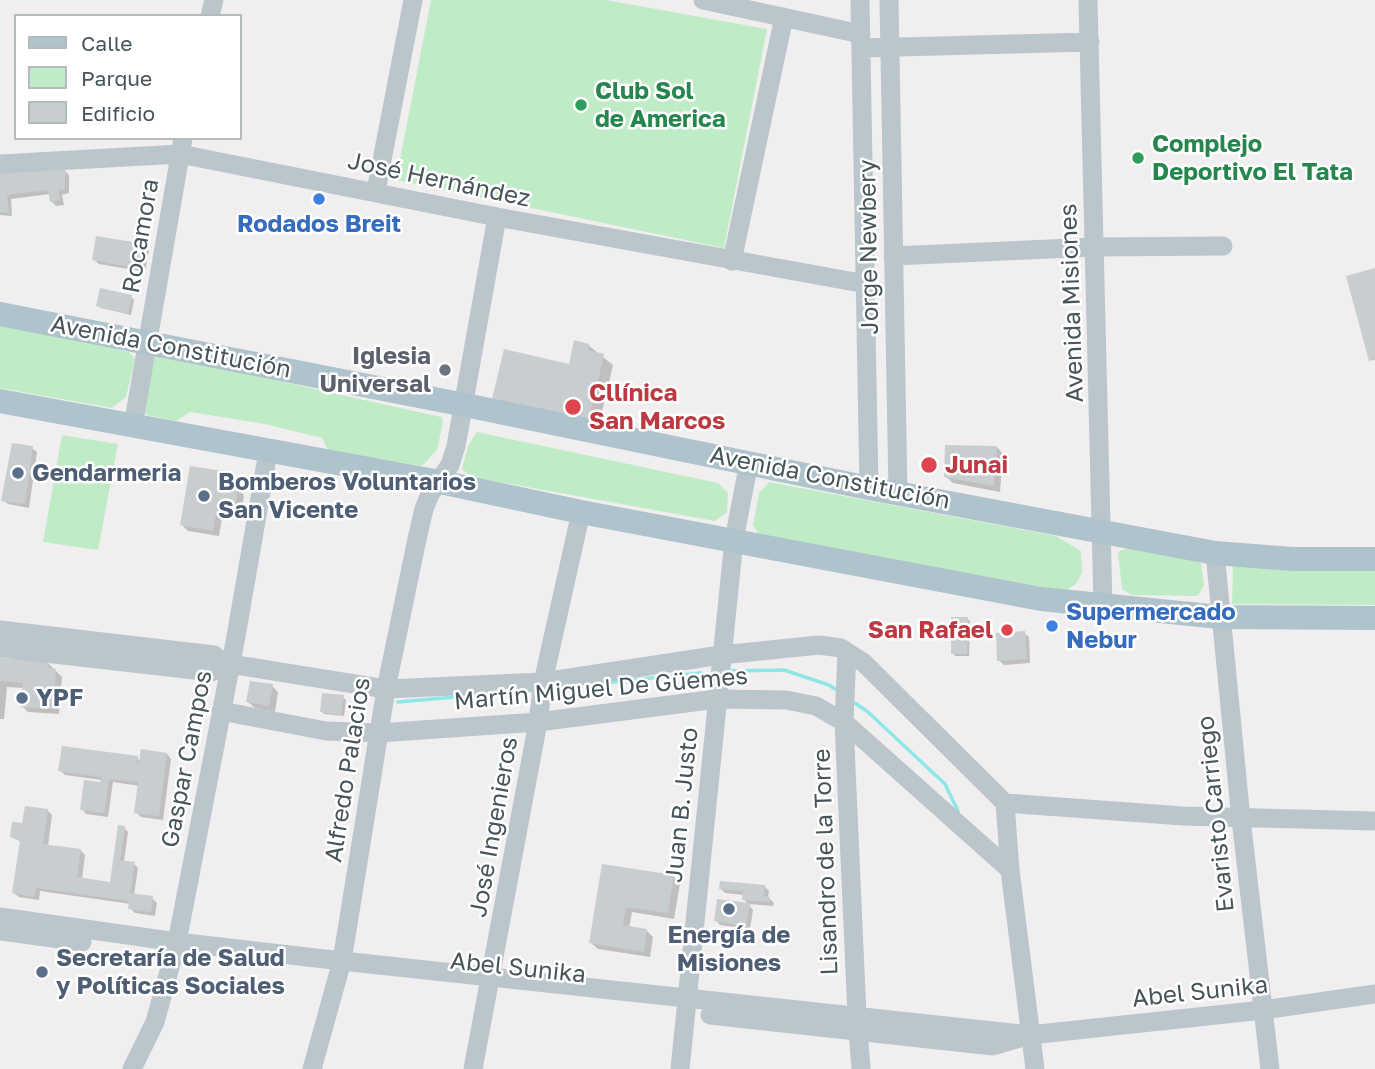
<!DOCTYPE html>
<meta charset="utf-8">
<style>
body{margin:0}
#map{position:relative;width:1375px;height:1069px;overflow:hidden;background:#f1eeef;font-family:"Golos Text",sans-serif}
canvas{display:block}
.legend{position:absolute;left:14px;top:14px;width:228px;height:126px;box-sizing:border-box;background:#fff;border:2px solid #b5bbbd;margin:0;padding:9px 12px;list-style:none;font-size:21px;color:#47555b}
.legend li{display:flex;align-items:center;gap:14px;height:35px}
.legend b{width:35px;border:2px solid #b5bbbd}
</style>
<div id="map">
<canvas width="1375" height="1069"></canvas>
<ul class="legend">
<li><b style="height:9px;background:#afc3cc"></b>Calle</li>
<li><b style="height:19px;background:#bfecc7"></b>Parque</li>
<li><b style="height:19px;background:#c8cdd0"></b>Edificio</li>
</ul>
</div>
<script>
const c = document.querySelector('canvas').getContext('2d');
c.lineJoin = 'round';
function paint(path, color) {
  c.fillStyle = color;
  c.fill(path, 'evenodd');
}
function shape(rows) {
  const path = new Path2D();
  for (const r of rows) {
    path.moveTo(r[0], r[1]);
    for (let i = 2; i < r.length; i += 2) path.lineTo(r[i], r[i + 1]);
  }
  return path;
}
function trace(path, color, width, dash) {
  c.strokeStyle = color;
  c.lineWidth = width;
  c.lineCap = dash ? 'butt' : 'round';
  c.setLineDash(dash || []);
  c.stroke(path);
}
function drawText(font, color, halo, rows, align = 'center') {
  c.font = font + ' "Golos Text",sans-serif';
  c.lineWidth = 5;
  c.setLineDash([]);
  c.textBaseline = 'middle';
  c.strokeStyle = halo;
  c.fillStyle = color;
  for (const [text, x, y, turn = 0] of rows) {
    c.save();
    c.translate(x, y);
    c.rotate((+turn || 0) * Math.PI / 180);
    c.textAlign = isNaN(turn) ? turn : align;
    if (halo) c.strokeText(text, 0, 0);
    c.fillText(text, 0, 0);
    c.restore();
  }
}
const green = shape([
 [431,0,606,0,767,29,724,248,396,180],
 [0,325,129,352,135,359,126,397,112,408,0,388],
 [157,354,441,417,443,422,437,450,422,466,328,450,322,438,265,424,190,412,176,421,147,415,144,411,153,361],
 [477,432,718,483,728,493,727,512,715,521,472,477,462,469,468,446],
 [62,435,118,444,98,550,43,542],
 [769,482,1056,536,1081,551,1082,573,1076,584,1065,591,759,535,753,525,759,493],
 [1129,547,1193,559,1201,563,1204,585,1198,596,1132,595,1122,589,1118,552],
 [1233,562,1375,567,1375,605,1232,604]
]);
const shadow = shape([
 [64,170,69,175,69,193,62,195,64,205,56,206,52,202,50,194,11,199,12,216,0,215,0,173],
 [144,246,149,251,145,272,99,264,94,260],
 [131,297,134,300,131,315,101,308,98,306],
 [588,345,613,365,598,429,504,408,570,366],
 [997,447,1003,454,1000,492,953,483,946,477],
 [32,448,37,452,29,508,8,504,3,500],
 [222,472,228,479,227,487,237,489,244,495,241,515,223,512,219,536,188,531,182,525],
 [967,619,970,621,969,656,955,656,953,653],
 [1024,633,1029,637,1030,663,1004,665,999,660],
 [0,659,48,663,62,677,59,714,28,712,22,706,24,688,7,687,4,719,0,719],
 [272,686,278,692,275,712,255,708,248,702],
 [343,697,346,700,344,716,324,714,322,711],
 [167,754,171,759,163,820,141,817,136,812,140,786,113,782,108,817,86,814,82,809,102,780,65,775,60,770,137,758,141,762],
 [47,810,52,815,48,846,80,850,85,855,82,880,112,884,124,828,128,832,124,862,134,864,138,868,134,895,152,898,157,903,155,916,135,913,130,908,131,904,40,891,39,900,19,897,14,893,22,843,12,836],
 [603,866,674,877,680,884,674,919,632,912,629,928,646,930,653,937,650,957,598,949,591,943],
 [764,886,769,891,768,897,774,903,773,906,748,904,744,899,744,895,725,893,721,889],
 [749,905,753,910,750,929,720,925,716,920]
]);
const stream = shape([
 [728,671,784,670,829,685,835,689],
 [603,683,701,673],
 [398,702,490,694],
 [855,703,868,712,945,784,958,811]
]);
const building = shape([
 [65,169,65,189,58,190,60,200,50,202,48,190,7,195,9,213,0,212,0,171],
 [96,236,145,244,141,269,92,260],
 [1375,268,1375,360,1369,361,1346,276],
 [100,288,132,295,128,314,96,306],
 [574,340,589,344,588,350,604,354,589,420,492,399,504,349,569,364],
 [12,443,33,446,25,504,1,501],
 [945,445,997,446,994,486,944,477],
 [190,466,223,471,220,485,238,487,235,509,217,507,213,531,180,525],
 [951,617,968,617,967,654,951,654],
 [1025,631,1027,659,997,661,996,633],
 [0,658,49,661,48,668,56,669,53,709,20,707,23,683,0,681],
 [250,681,273,684,269,706,246,702],
 [322,693,344,695,341,715,320,712],
 [62,746,138,756,137,763,139,763,141,749,167,753,159,816,134,813,138,782,109,779,104,813,80,810,84,780,100,782,102,777,58,771],
 [25,806,48,809,43,844,81,849,77,877,110,882,118,825,125,826,120,860,135,862,130,893,153,896,151,912,128,909,129,901,36,888,35,897,12,893,20,841,10,837,12,822,22,823],
 [602,864,674,875,668,913,626,907,623,925,647,929,644,952,589,943],
 [720,881,765,885,764,896,770,897,769,902,742,900,743,891,719,889],
 [717,899,750,903,746,926,714,921]
]);
const minor = shape([
 [703,0,861,34],
 [860,0,869,488],
 [889,0,898,493],
 [1088,0,1103,605],
 [210,16,214,0],
 [861,48,1090,42],
 [0,164,180,154,497,217,866,284],
 [376,191,413,0],
 [893,256,1094,247,1223,246],
 [732,261,784,17],
 [133,426,183,138],
 [1215,553,1241,819,1270,1069],
 [0,630,214,655,223,662,230,664,386,689,543,682,721,655,819,645,841,648,864,663,1005,803],
 [0,648,212,672,223,662],
 [847,652,844,722,857,1016,861,1069],
 [221,711,326,731,378,733,538,722,717,699,786,700,816,706,844,722,1010,870],
 [0,917,177,942,342,961,1030,1035,1263,1010,1375,994],
 [0,931,82,942],
 [710,1015,993,1046,1020,1038],
 [132,1069,155,1022,177,942,235,642,268,452],
 [312,1069,342,961,386,689,417,539,424,509,430,494,450,465,456,446,497,217],
 [473,1069,538,722,543,682,581,512],
 [680,1069,734,540,749,462],
 [1035,1069,1010,870,1005,803,1183,816,1375,821]
]);
const major = shape([
 [0,314,465,405,869,488,1215,553,1292,559,1375,559],
 [0,401,440,482,581,512,1041,599,1220,617,1375,618]
]);
const markers = [
 [581,105,7,"#2e9e5b"],
 [1138,158,7,"#2e9e5b"],
 [319,199,7,"#3f7fe0"],
 [445,370,7,"#6b7280"],
 [573,407,9,"#e0444e"],
 [929,465,9,"#e0444e"],
 [18,473,7,"#5c6f8a"],
 [204,496,7,"#5c6f8a"],
 [1052,626,7,"#3f7fe0"],
 [1007,630,7,"#e0444e"],
 [22,698,7,"#5c6f8a"],
 [729,909,7,"#5c6f8a"],
 [42,972,7,"#5c6f8a"]
];
const leisureNames = [
 ["Club Sol",595,91],
 ["de America",595,119],
 ["Complejo",1152,144],
 ["Deportivo El Tata",1152,172]
];
const streetNames = [
 ["José Hernández",439,180,12],
 ["Rocamora",141,236,-80],
 ["Jorge Newbery",869,247,-91],
 ["Avenida Misiones",1072,303,-92],
 ["Avenida Constitución",171,347,11],
 ["Avenida Constitución",830,478,11],
 ["Martín Miguel De Güemes",601,689,-5],
 ["Gaspar Campos",187,759,-79],
 ["Alfredo Palacios",348,770,-81],
 ["Juan B. Justo",682,805,-84],
 ["Evaristo Carriego",1216,814,-96],
 ["José Ingenieros",494,827,-80],
 ["Lisandro de la Torre",826,862,-92],
 ["Abel Sunika",518,968,6],
 ["Abel Sunika",1200,992,-6]
];
const shopNames = [
 ["Rodados Breit",319,224],
 ["Supermercado",1066,612,"left"],
 ["Nebur",1066,640,"left"]
];
const worshipNames = [
 ["Iglesia",431,356],
 ["Universal",431,384]
];
const healthNames = [
 ["Cllínica",589,393],
 ["San Marcos",589,421],
 ["Junai",945,465],
 ["San Rafael",993,630,"right"]
];
const serviceNames = [
 ["Gendarmeria",32,473],
 ["Bomberos Voluntarios",218,482],
 ["San Vicente",218,510],
 ["YPF",36,698],
 ["Energía de",729,935,"center"],
 ["Misiones",729,963,"center"],
 ["Secretaría de Salud",56,958],
 ["y Políticas Sociales",56,986]
];
paint(green, '#bfecc7');
paint(shadow, '#0003');
trace(stream, '#8ee7e7', 3.5);
paint(building, '#c8cdd0');
trace(minor, '#bac6cb', 19);
trace(major, '#afc3cc', 24);
for (const [x, y, r, color] of markers) {
  const dot = new Path2D();
  dot.arc(x, y, r, 0, 2 * Math.PI);
  c.fillStyle = color;
  c.fill(dot);
  trace(dot, '#fff', 2.5);
}
drawText('bold 24px', '#27864d', '#fff', leisureNames, 'left');
drawText('24px', '#47555b', '#fff', streetNames);
drawText('bold 24px', '#366cbe', '#fff', shopNames);
drawText('bold 24px', '#5b616d', '#fff', worshipNames, 'right');
drawText('bold 24px', '#be3a42', '#fff', healthNames, 'left');
drawText('bold 24px', '#4e5e75', '#fff', serviceNames, 'left');
</script>
